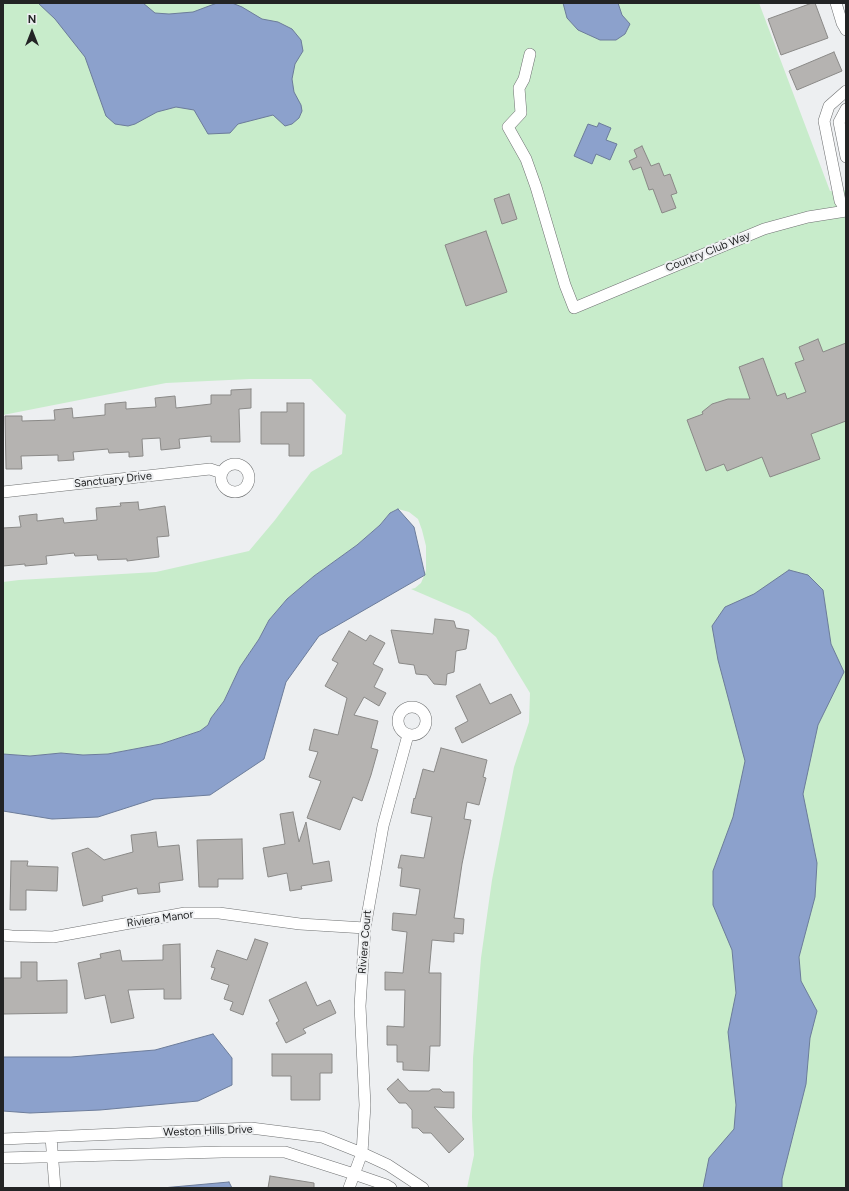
<!DOCTYPE html>
<style>
body{margin:0}
#map{position:relative;width:849px;height:1191px;overflow:hidden;background:#edeff1;font-family:Figtree,sans-serif}
canvas{display:block}
.frame{position:absolute;inset:0;border:4px solid #232425;pointer-events:none}
.north{position:absolute;left:12px;top:12px;width:40px;height:40px;-webkit-text-stroke:3px #edeff1;paint-order:stroke;rotate:0deg;font-size:11px;font-weight:700;line-height:16px;text-align:center;color:#232425}
.north::after{content:'';display:block;margin:auto;width:14px;height:18px;background:#232425;clip-path:polygon(50% 0,100% 100%,50% 72%,0 100%)}
</style>
<div id="map">
<canvas width="849" height="1191"></canvas>
<div class="frame"></div>
<div class="north">N</div>
</div>
<script>
const c = document.querySelector('canvas').getContext('2d');
c.lineJoin = 'round';
function paint(path, color) {
  c.fillStyle = color;
  c.fill(path, 'evenodd');
}
function shape(rows) {
  const path = new Path2D();
  for (const r of rows) {
    if (r.length === 3) {
      path.moveTo(r[0] + r[2], r[1]);
      path.arc(r[0], r[1], r[2], 0, 2 * Math.PI);
      continue;
    }
    path.moveTo(r[0], r[1]);
    for (let i = 2; i < r.length; i += 2) path.lineTo(r[i], r[i + 1]);
  }
  return path;
}
function trace(path, color, width, dash) {
  c.strokeStyle = color;
  c.lineWidth = width;
  c.lineCap = dash ? 'butt' : 'round';
  c.setLineDash(dash || []);
  c.stroke(path);
}
function drawText(font, color, halo, rows, align = 'center') {
  c.font = font + ' Figtree,sans-serif';
  c.lineWidth = 4;
  c.setLineDash([]);
  c.textBaseline = 'middle';
  c.strokeStyle = halo;
  c.fillStyle = color;
  for (const [text, x, y, turn = 0] of rows) {
    c.save();
    c.translate(x, y);
    c.rotate((+turn || 0) * Math.PI / 180);
    c.textAlign = isNaN(turn) ? turn : align;
    if (halo) c.strokeText(text, 0, 0);
    c.fillText(text, 0, 0);
    c.restore();
  }
}
const green = shape([
 [3,3,759,3,830,191,846,190,846,1188,467,1188,474,1155,472,1117,473,1058,481,958,492,880,514,767,529,722,530,693,496,637,469,614,411,589,415,588,421,583,426,571,426,546,422,530,418,519,409,512,398,509,390,513,380,525,357,545,314,576,287,599,269,620,259,639,240,667,224,701,211,718,208,725,200,731,161,744,108,754,83,755,61,753,30,756,3,754,3,582,19,580,156,572,249,551,275,520,311,472,342,454,346,415,311,379,250,379,166,383,3,415]
]);
const water = shape([
 [38,3,143,3,155,13,169,14,193,12,217,3,232,3,242,7,262,19,278,22,292,29,301,40,303,51,295,64,292,79,294,92,301,105,302,111,299,118,292,124,285,126,273,115,238,124,230,133,208,134,194,110,176,107,157,112,135,124,128,126,115,124,106,116,85,57,55,19,38,3],
 [563,3,618,3,622,15,630,24,625,34,616,40,600,40,578,30,567,18,563,3],
 [599,123,611,128,606,140,617,144,610,160,596,154,592,164,574,156,588,124,597,127,599,123],
 [398,509,414,527,425,575,319,636,286,682,264,759,210,795,154,799,98,817,52,819,3,811,3,754,30,756,61,753,83,755,108,754,161,744,200,731,208,725,211,718,224,701,240,667,259,639,269,620,287,599,314,576,357,545,380,525,390,513,398,509],
 [789,570,808,575,823,590,831,644,844,672,818,725,803,794,817,863,815,897,799,957,801,981,817,1011,810,1038,806,1084,782,1179,782,1188,703,1188,709,1158,734,1129,736,1105,728,1032,736,993,732,950,713,905,713,871,733,817,745,761,718,660,712,626,725,607,754,594,789,570],
 [213,1034,232,1058,232,1085,198,1101,100,1110,30,1113,3,1111,3,1057,71,1057,155,1050,213,1034],
 [229,1182,232,1188,162,1188,229,1182]
]);
const building = shape([
 [812,3,815,3,828,38,781,55,768,19,812,3],
 [834,52,842,71,797,90,789,71,834,52],
 [642,146,651,166,659,163,664,176,670,174,677,193,671,195,676,208,662,213,653,189,649,190,641,167,633,170,629,161,637,157,634,150,642,146],
 [509,194,517,219,502,224,494,199,509,194],
 [486,231,507,292,466,306,445,245,486,231],
 [818,339,823,352,846,343,846,421,811,434,820,459,770,477,762,457,727,471,724,464,706,471,687,420,703,414,702,412,712,404,728,399,750,399,739,367,763,358,777,396,785,393,787,399,806,392,795,363,804,360,799,347,818,339],
 [251,389,251,408,239,409,240,442,211,442,211,436,179,439,180,448,161,450,160,438,142,439,143,456,129,457,129,452,109,453,108,449,73,452,74,460,58,461,58,455,21,456,22,469,6,469,5,416,22,416,22,421,55,420,54,410,72,408,73,418,105,415,105,404,126,402,126,409,156,407,155,398,175,396,176,408,211,404,211,395,231,395,231,390,251,389],
 [287,403,304,403,304,456,289,456,289,444,261,444,261,412,287,412,287,403],
 [138,502,139,510,165,506,169,536,157,537,159,557,127,561,127,559,98,560,97,555,75,556,74,553,46,556,47,564,25,566,25,564,3,566,3,528,21,527,19,516,37,514,37,521,63,518,64,523,97,520,96,508,121,506,120,503,138,502],
 [435,619,454,621,456,628,469,630,466,649,456,651,454,672,447,674,446,685,434,684,427,675,416,674,414,665,399,663,391,630,433,634,435,619],
 [349,631,366,641,370,635,385,643,373,664,383,669,374,687,386,693,379,706,364,697,354,715,378,721,371,748,378,750,371,775,362,801,353,797,340,830,307,818,321,781,309,777,318,752,309,750,314,729,338,735,347,698,325,686,338,663,332,660,349,631],
 [480,684,490,704,511,694,521,713,462,743,455,728,468,721,456,696,480,684],
 [441,748,487,760,483,777,486,778,479,805,467,802,464,819,471,820,462,864,454,918,464,919,463,934,454,933,454,942,432,940,429,973,441,973,440,1046,430,1046,429,1071,403,1070,403,1062,397,1062,397,1045,387,1045,387,1026,404,1027,405,990,385,990,385,972,403,973,407,932,392,930,393,913,416,915,420,889,400,886,402,868,398,868,401,855,424,858,432,817,411,813,414,798,415,799,423,769,434,772,441,748],
 [293,812,299,842,306,822,313,864,329,861,332,881,301,886,302,889,290,891,287,873,268,877,263,848,285,844,280,814,293,812],
 [156,832,158,847,179,845,183,880,159,883,160,892,138,894,137,888,102,896,103,901,83,906,72,853,88,848,104,860,133,852,131,835,156,832],
 [242,839,243,879,218,879,218,887,199,887,197,840,242,839],
 [11,861,28,861,27,866,58,867,57,891,26,890,26,910,10,910,11,861],
 [255,939,268,943,243,1015,230,1010,233,1002,224,999,229,985,211,979,215,968,211,967,217,950,247,960,255,939],
 [180,944,181,999,164,999,164,989,128,990,134,1018,111,1023,105,995,85,999,78,963,101,958,100,954,120,950,122,961,163,960,163,945,180,944],
 [21,962,37,962,37,981,67,980,67,1013,3,1014,3,978,21,978,21,962],
 [306,982,317,1006,330,1000,336,1013,303,1029,306,1033,286,1043,276,1023,279,1021,269,1000,306,982],
 [272,1054,332,1054,332,1073,320,1073,320,1100,291,1100,291,1076,272,1076,272,1054],
 [398,1079,409,1091,429,1091,432,1089,440,1089,443,1092,454,1092,454,1108,434,1107,464,1139,449,1153,431,1133,423,1133,418,1128,412,1128,412,1110,406,1103,399,1103,387,1089,398,1079],
 [270,1176,314,1183,314,1188,268,1188,270,1176]
]);
const minor = shape([
 [836,3,842,23,846,30],
 [530,54,524,79,519,88,521,113,508,127,526,159,536,187,565,285,574,308,764,229,808,217,846,211],
 [846,91,829,106,824,121,840,201,846,210],
 [846,109,839,122,846,157],
 [235,478,14],
 [3,492,210,469,222,473],
 [412,721,14],
 [3,935,12,936,53,937,185,913,219,913,300,924,365,928],
 [51,1137,55,1188],
 [3,1139,251,1128,322,1137,362,1153,388,1165,423,1188],
 [3,1158,222,1152,285,1152,354,1174,386,1185,391,1188],
 [349,1188,362,1153,365,1105,360,1006,365,928,383,826,408,735]
]);
const streetNames = [
 ["Country Club Way",708,252,-22],
 ["Sanctuary Drive",113,480,-6],
 ["Riviera Manor",160,919,-8],
 ["Riviera Court",365,942,-85],
 ["Weston Hills Drive",208,1131,-2]
];
paint(green, '#c8eccb');
paint(water, '#8ca1cc');
trace(water, '#6c7c9a', 1);
paint(building, '#b5b3b1');
trace(building, '#8a8987', 1);
trace(minor, '#6f7172', 12);
trace(minor, '#fff', 11);
drawText('11px', '#232425', '#edeff1', streetNames);
</script>
